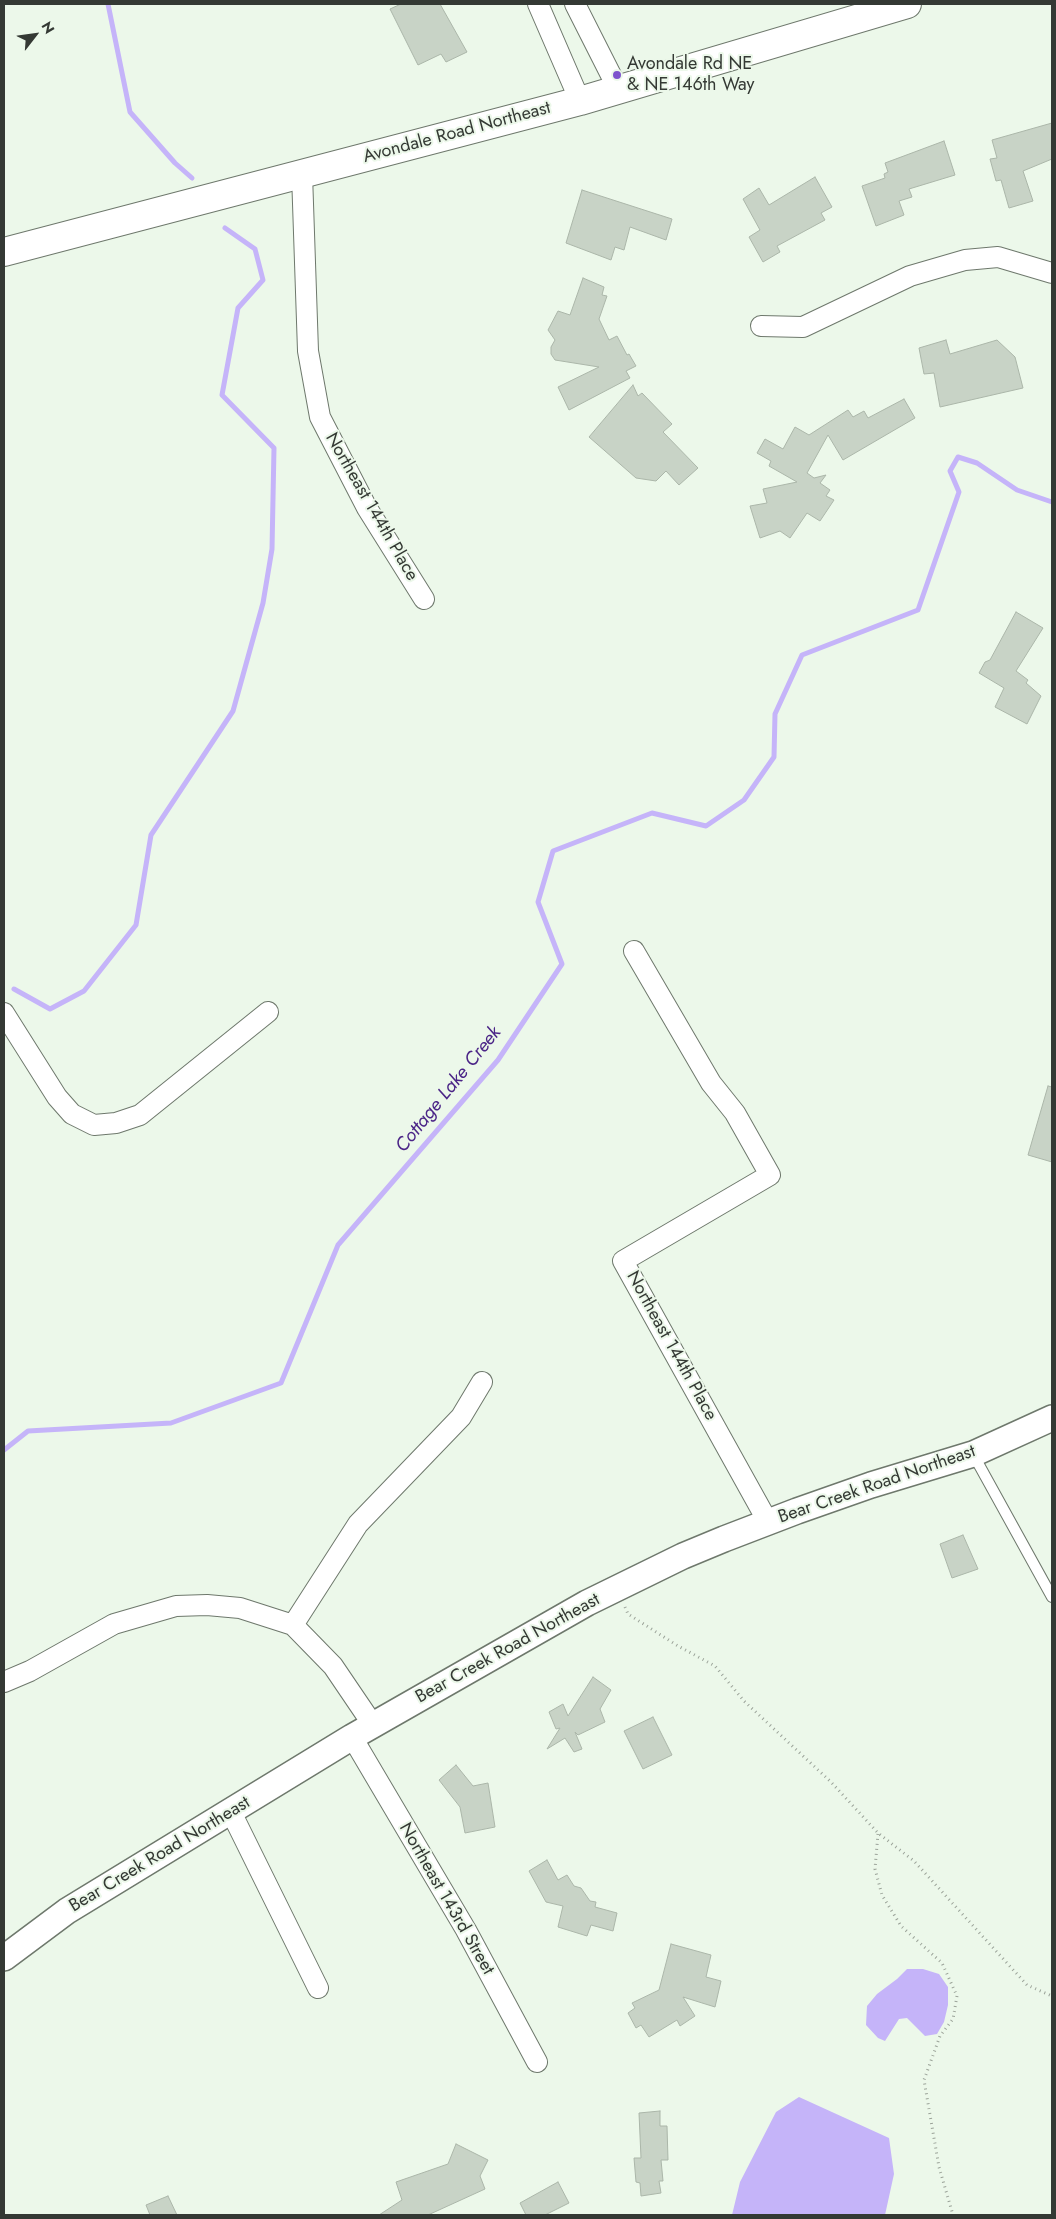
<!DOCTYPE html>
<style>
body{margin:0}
#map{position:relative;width:1056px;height:2219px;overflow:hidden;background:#ecf8ea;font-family:Jost,sans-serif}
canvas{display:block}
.frame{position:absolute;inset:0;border:5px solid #343934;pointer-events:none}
.north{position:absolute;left:10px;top:10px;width:50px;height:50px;-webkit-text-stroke:4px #ecf8ea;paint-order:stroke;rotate:60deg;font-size:14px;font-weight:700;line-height:20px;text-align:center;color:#343934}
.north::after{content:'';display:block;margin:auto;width:18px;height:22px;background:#343934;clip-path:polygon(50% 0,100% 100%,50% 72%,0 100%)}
</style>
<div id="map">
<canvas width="1056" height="2219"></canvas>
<div class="frame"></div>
<div class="north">N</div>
</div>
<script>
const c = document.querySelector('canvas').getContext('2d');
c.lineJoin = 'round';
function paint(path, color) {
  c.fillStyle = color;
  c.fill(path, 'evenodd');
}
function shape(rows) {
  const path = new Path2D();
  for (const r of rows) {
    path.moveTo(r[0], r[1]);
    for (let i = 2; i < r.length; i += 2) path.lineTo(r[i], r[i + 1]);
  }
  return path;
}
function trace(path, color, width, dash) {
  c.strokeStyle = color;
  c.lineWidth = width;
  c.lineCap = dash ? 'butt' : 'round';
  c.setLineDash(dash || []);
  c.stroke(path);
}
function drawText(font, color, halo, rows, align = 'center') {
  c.font = font + ' Jost,sans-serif';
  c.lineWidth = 4;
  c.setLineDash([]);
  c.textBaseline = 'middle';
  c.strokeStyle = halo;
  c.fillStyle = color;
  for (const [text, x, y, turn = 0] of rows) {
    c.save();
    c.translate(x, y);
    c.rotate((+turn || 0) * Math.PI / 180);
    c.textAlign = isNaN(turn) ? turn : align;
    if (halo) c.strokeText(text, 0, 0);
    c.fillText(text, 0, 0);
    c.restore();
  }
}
const water = shape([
 [907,1969,923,1969,939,1974,948,1987,948,2005,944,2022,937,2034,925,2036,907,2018,899,2019,885,2041,878,2038,866,2025,867,2006,877,1994,897,1979],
 [799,2097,889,2138,894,2174,885,2215,732,2215,740,2182,776,2112]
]);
const stream = shape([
 [108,4,130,112,175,163,192,178],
 [14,989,50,1009,84,991,136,925,151,835,233,711,263,603,272,549,274,448,222,395,238,308,263,280,255,249,225,228],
 [4,1450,28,1431,171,1423,281,1383,338,1245,498,1060,562,964,538,902,553,851,652,813,706,826,744,800,774,757,775,714,802,655,918,610,959,492,950,471,958,457,977,463,1017,490,1052,502]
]);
const building = shape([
 [401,4,440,4,467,52,446,62,441,54,418,65,390,9,401,4],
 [1052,123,1052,159,1023,171,1033,201,1009,208,1001,180,996,181,990,159,997,158,992,140,1052,123],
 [944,141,955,175,909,189,912,197,899,201,904,215,876,226,862,186,885,178,884,174,888,172,885,163,944,141],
 [815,177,832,207,821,213,825,220,777,246,780,252,763,262,749,237,760,230,743,199,759,188,769,205,815,177],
 [582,190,672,219,666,240,630,227,624,250,615,247,611,260,566,243,582,190],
 [583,278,604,287,602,295,607,296,599,319,609,340,617,336,627,355,629,354,636,366,626,371,630,378,569,410,558,387,599,367,555,360,551,354,551,347,555,340,548,330,558,311,570,315,583,278],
 [946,340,950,354,997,340,1015,357,1023,388,940,407,934,373,924,374,919,348,946,340],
 [633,385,638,396,642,393,672,424,663,432,698,468,679,485,666,471,656,481,636,478,589,437,633,385],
 [904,399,915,418,843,460,828,435,807,473,814,478,826,475,820,483,830,490,826,496,834,500,820,521,807,513,790,538,780,531,760,538,750,506,767,503,763,489,797,482,769,466,771,461,757,453,765,439,783,449,795,427,809,435,848,410,853,417,864,411,868,418,904,399],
 [1016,612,1043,628,1016,671,1028,680,1026,683,1041,696,1027,724,995,707,1004,688,979,673,985,662,990,660,1016,612],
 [1048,1086,1052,1087,1052,1162,1028,1155,1048,1086],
 [963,1535,978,1569,952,1578,940,1544,963,1535],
 [593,1677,611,1690,600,1709,605,1722,578,1735,575,1732,582,1749,574,1752,565,1738,547,1749,560,1728,556,1729,549,1712,563,1704,568,1716,593,1677],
 [653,1717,672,1755,643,1769,624,1731,653,1717],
 [456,1765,473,1786,488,1783,495,1827,465,1833,460,1807,439,1780,456,1765],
 [547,1860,558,1880,567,1875,574,1886,581,1888,590,1901,596,1902,595,1907,617,1913,613,1931,591,1925,587,1936,558,1927,563,1906,546,1902,529,1871,547,1860],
 [671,1944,711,1955,706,1977,721,1981,715,2007,683,1997,695,2016,680,2026,677,2020,649,2037,641,2025,636,2028,628,2013,635,2008,632,2003,659,1990,671,1944],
 [660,2111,660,2126,667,2126,668,2160,661,2160,663,2181,659,2181,661,2193,641,2196,640,2183,636,2182,634,2158,641,2158,639,2113,660,2111],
 [456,2144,488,2160,480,2176,485,2189,428,2215,379,2215,402,2200,396,2182,448,2164,456,2144],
 [558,2182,569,2203,545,2215,526,2215,520,2203,558,2182],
 [168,2196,177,2215,150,2215,146,2205,168,2196]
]);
const path = shape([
 [625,1607,628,1614,678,1646,715,1666,744,1701,831,1782,878,1833,914,1861,1027,1985,1052,1996],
 [878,1834,875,1869,882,1895,901,1926,942,1963,957,1996,953,2019,940,2036,924,2080,939,2167,953,2215]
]);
const service = shape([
 [973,1454,1052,1597]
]);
const minor = shape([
 [538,4,580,101],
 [575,4,618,89],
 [302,174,308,351,320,417,367,508,424,599],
 [761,326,803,327,910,276,965,260,998,257,1052,273],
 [634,951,711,1083,735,1113,770,1175,623,1261,768,1522],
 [4,1013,57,1097,72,1114,94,1125,116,1123,140,1115,268,1012],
 [293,1625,358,1524,461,1417,482,1382],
 [4,1682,30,1671,114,1624,176,1606,207,1605,240,1608,293,1625,333,1666,373,1725],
 [352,1737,466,1930,537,2062],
 [231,1812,318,1988]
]);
const tertiary = shape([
 [4,1958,67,1911,352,1737,587,1603,683,1556,724,1539,797,1511,871,1485,973,1454,1052,1418]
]);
const secondary = shape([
 [4,252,580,101,907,4]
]);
const markers = [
 [617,75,5,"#7e54cd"]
];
const poiNames = [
 ["Avondale Rd NE",627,65],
 ["& NE 146th Way",627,86]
];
const streetNames = [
 ["Avondale Road Northeast",457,133,-15],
 ["Northeast 144th Place",371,507,60],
 ["Northeast 144th Place",671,1346,61],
 ["Bear Creek Road Northeast",877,1485,-19],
 ["Bear Creek Road Northeast",508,1649,-29],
 ["Bear Creek Road Northeast",160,1855,-31],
 ["Northeast 143rd Street",446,1899,60]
];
const waterNames = [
 ["Cottage Lake Creek",449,1090,-51]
];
paint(water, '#c5b4f9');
trace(stream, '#c5b4f9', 5);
paint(building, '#c8d3c6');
trace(building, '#abb6a9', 1);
trace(service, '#6e786c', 12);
trace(minor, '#6e786c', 22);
trace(tertiary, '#6e786c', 28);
trace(secondary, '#6e786c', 30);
trace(path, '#9ba399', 3, [1, 4]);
trace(service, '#fff', 10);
trace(minor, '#fff', 20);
trace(tertiary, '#fff', 25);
trace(secondary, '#fff', 28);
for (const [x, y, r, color] of markers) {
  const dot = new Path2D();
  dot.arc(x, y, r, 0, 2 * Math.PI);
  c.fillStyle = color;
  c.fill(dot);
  trace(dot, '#ecf8ea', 2);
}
drawText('18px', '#343934', '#ecf8ea', poiNames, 'left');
drawText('18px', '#343934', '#ecf8ea', streetNames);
drawText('italic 19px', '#4b2587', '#ecf8ea', waterNames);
</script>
